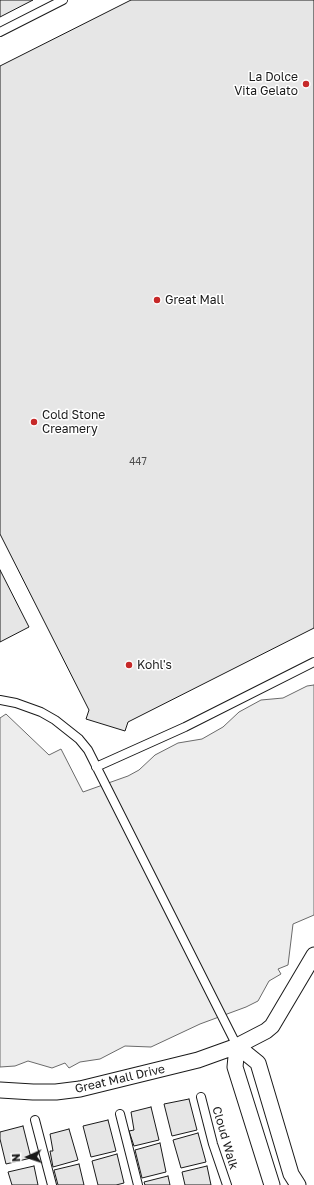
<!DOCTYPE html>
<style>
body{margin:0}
#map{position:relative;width:314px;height:1185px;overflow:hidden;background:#fff;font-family:"Golos Text",sans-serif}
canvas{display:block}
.north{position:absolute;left:8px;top:1137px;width:40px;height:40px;-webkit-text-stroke:3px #fff;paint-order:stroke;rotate:267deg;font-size:11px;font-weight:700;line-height:16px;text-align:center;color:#1a1a1a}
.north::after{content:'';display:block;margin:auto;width:14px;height:18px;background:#1a1a1a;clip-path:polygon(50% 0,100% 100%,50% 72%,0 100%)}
</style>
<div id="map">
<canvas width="314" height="1185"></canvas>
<div class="north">N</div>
</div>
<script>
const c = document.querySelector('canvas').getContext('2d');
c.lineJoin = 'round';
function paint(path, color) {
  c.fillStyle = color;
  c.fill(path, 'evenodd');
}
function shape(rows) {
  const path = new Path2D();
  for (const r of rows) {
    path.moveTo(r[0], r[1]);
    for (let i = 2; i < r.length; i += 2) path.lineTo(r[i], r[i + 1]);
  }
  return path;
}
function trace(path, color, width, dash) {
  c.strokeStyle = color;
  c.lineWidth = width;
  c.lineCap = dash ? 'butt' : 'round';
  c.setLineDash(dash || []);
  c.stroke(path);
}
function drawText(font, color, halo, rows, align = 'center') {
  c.font = font + ' "Golos Text",sans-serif';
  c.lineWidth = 3;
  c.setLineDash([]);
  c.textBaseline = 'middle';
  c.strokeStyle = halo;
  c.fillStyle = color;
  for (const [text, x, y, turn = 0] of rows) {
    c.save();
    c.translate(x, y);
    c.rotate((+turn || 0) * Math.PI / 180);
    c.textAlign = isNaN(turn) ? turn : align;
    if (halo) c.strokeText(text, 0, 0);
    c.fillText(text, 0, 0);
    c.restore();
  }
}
const built = shape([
 [314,685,314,915,293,924,288,965,278,969,281,974,269,981,258,1001,246,1007,200,1024,151,1047,125,1046,100,1059,80,1062,69,1068,65,1063,52,1068,28,1061,15,1066,0,1067,0,718,6,714,49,755,61,749,83,792,128,776,139,770,155,755,178,743,202,739,223,727,239,712,261,700,283,698,307,686,314,685]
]);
const building = shape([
 [0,0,33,0,0,17,0,0],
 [131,0,314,0,314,628,128,722,125,731,86,719,89,710,0,534,0,66,131,0],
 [0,570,29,627,0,642,0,570],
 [189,1099,197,1130,172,1136,164,1104,189,1099],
 [151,1107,159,1140,134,1146,129,1131,134,1130,131,1112,151,1107],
 [108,1120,116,1151,91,1157,83,1126,108,1120],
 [23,1126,31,1158,6,1164,0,1139,0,1132,23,1126],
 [69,1129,78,1160,53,1167,50,1151,53,1151,50,1134,69,1129],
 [198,1133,206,1162,181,1168,173,1140,198,1133],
 [160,1143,166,1172,142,1178,135,1150,160,1143],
 [117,1154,124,1183,116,1185,98,1185,92,1161,117,1154],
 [79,1164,84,1185,58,1185,54,1170,79,1164],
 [34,1166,38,1185,12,1185,8,1172,34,1166],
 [207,1166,211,1185,185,1185,182,1172,207,1166],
 [168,1176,170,1185,145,1185,144,1182,168,1176]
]);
const lane = shape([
 [0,32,63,0],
 [0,700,16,703,41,712,55,720,79,739,88,750,237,1046],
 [96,767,185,727,314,662],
 [201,1097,213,1144,227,1185],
 [120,1114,138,1185],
 [35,1120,52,1185]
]);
const street = shape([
 [237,1046,258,1063,291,1174,298,1185],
 [237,1046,235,1067,272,1185],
 [0,1090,33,1092,56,1092,80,1089,198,1060,237,1046,266,1031,272,1026,314,955]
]);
const markers = [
 [306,84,4,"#c62828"],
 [157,300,4,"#c62828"],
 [34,422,4,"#c62828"],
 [129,665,4,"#c62828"]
];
const numberNames = [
 ["447",138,462]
];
const poiNames = [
 ["La Dolce",298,77,"right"],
 ["Vita Gelato",298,91,"right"],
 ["Great Mall",165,300],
 ["Cold Stone",42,415],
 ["Creamery",42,429],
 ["Kohl's",137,665]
];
const streetNames = [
 ["Great Mall Drive",120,1079,-13],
 ["Cloud Walk",225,1138,74]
];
paint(built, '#ededed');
trace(built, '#6a6a6a', 1);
paint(building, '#e6e6e6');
trace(building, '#1a1a1a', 1);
trace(lane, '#1a1a1a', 10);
trace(street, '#1a1a1a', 17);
trace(lane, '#fff', 8);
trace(street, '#fff', 15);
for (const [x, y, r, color] of markers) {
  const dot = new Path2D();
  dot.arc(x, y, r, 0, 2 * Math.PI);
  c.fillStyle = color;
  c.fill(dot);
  trace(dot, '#fff', 1.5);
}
drawText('10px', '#4d4d4d', null, numberNames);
drawText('12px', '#1a1a1a', '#fff', poiNames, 'left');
drawText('12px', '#1a1a1a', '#fff', streetNames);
</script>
